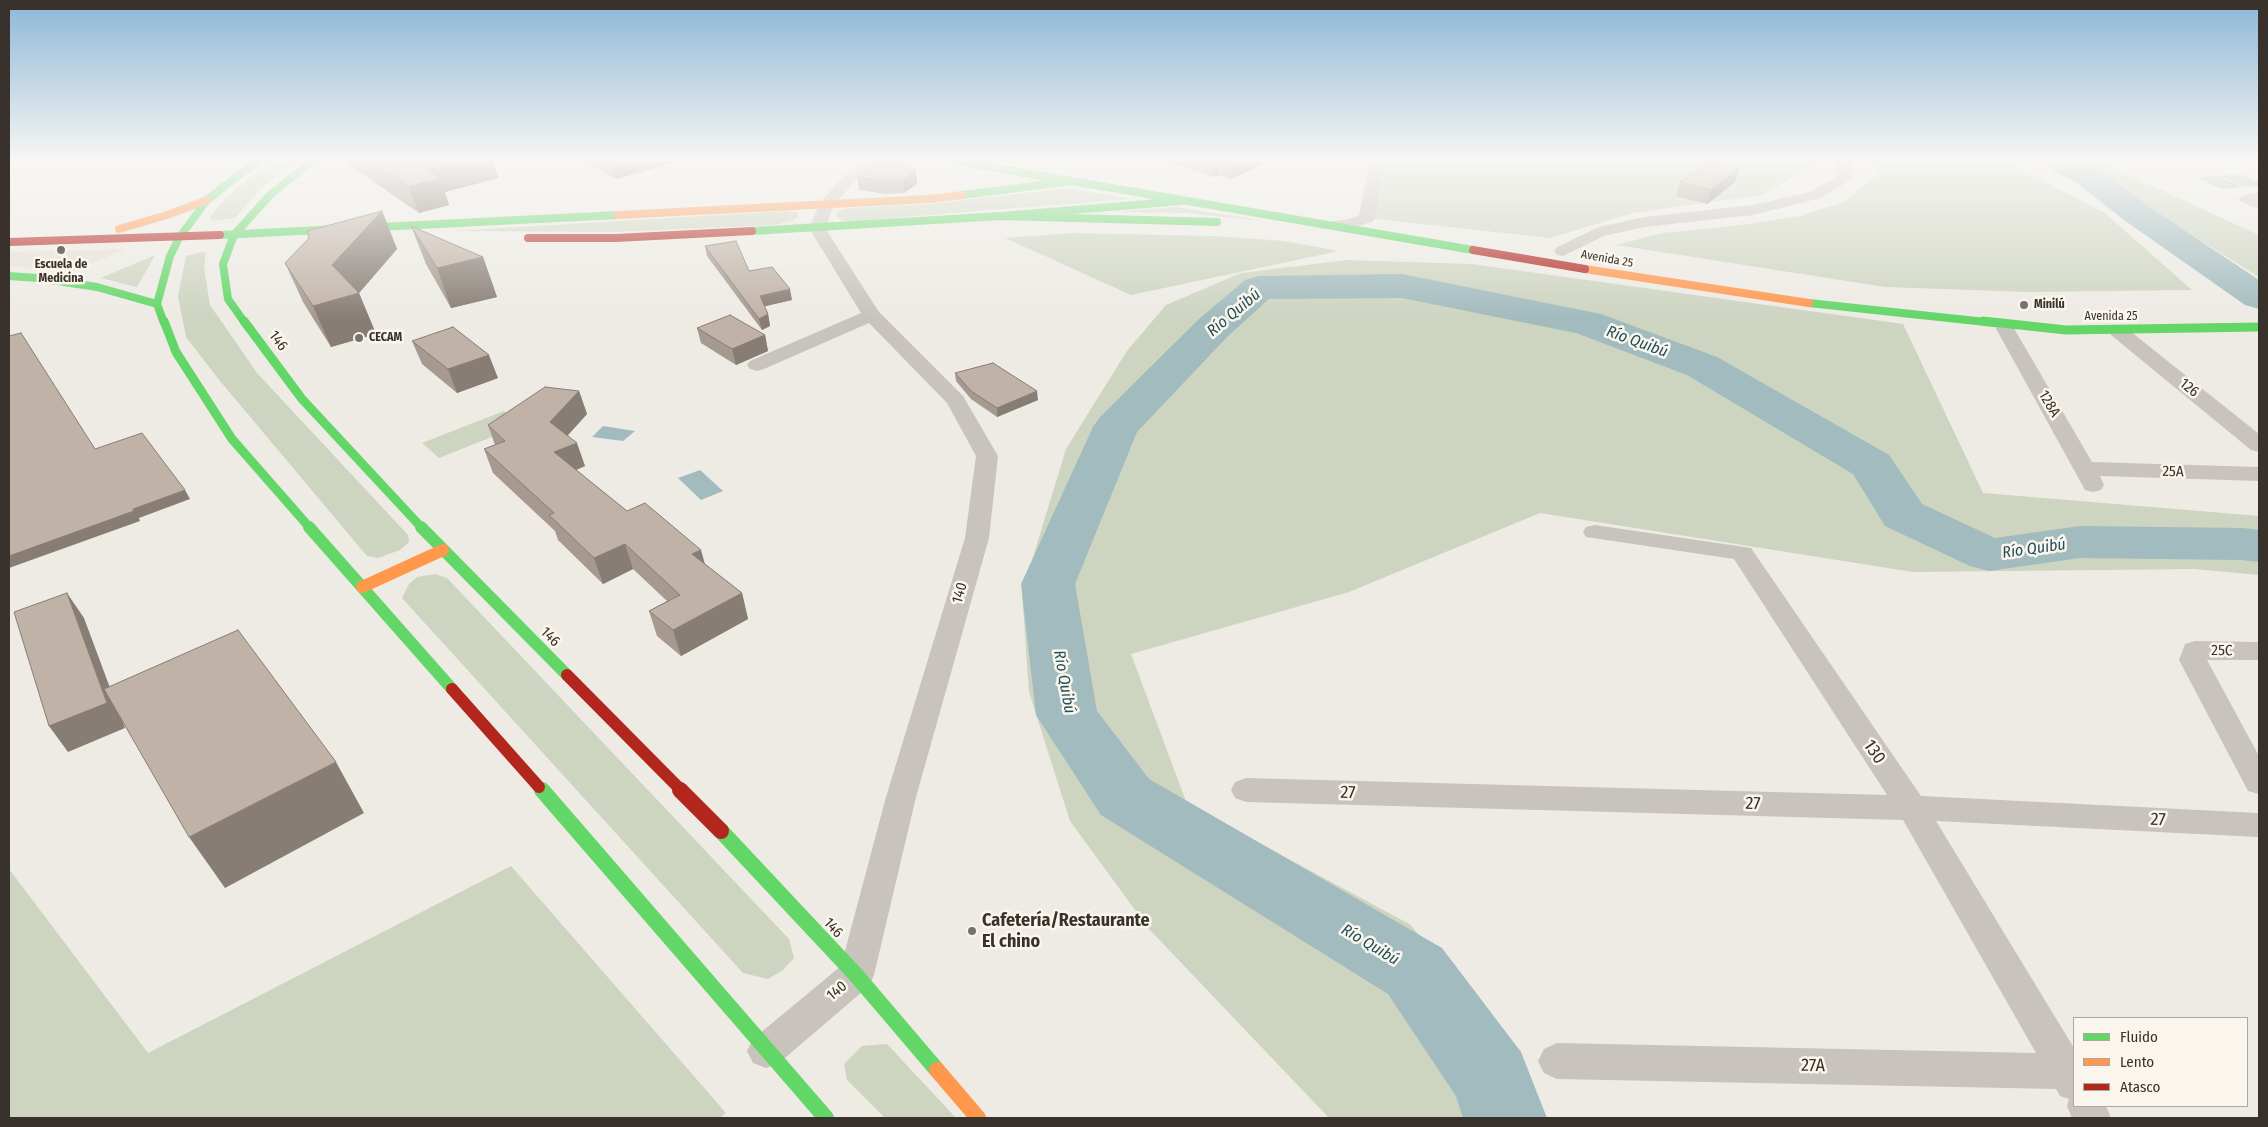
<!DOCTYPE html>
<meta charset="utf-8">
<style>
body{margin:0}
#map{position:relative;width:2268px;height:1127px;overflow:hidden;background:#eeebe5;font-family:"Fira Sans Condensed",sans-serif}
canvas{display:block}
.frame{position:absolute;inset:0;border:10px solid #39312b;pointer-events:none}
.legend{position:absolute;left:2073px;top:1017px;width:175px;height:90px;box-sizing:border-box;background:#faf6ed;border:1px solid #ada79f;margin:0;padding:6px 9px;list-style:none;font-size:15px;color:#39312b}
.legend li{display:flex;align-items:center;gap:10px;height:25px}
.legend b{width:25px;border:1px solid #ada79f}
</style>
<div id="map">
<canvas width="2268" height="1127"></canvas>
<div class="frame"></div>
<ul class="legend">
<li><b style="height:6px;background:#63d668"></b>Fluido</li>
<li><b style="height:6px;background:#ff974d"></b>Lento</li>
<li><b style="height:6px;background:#b3261e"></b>Atasco</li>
</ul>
</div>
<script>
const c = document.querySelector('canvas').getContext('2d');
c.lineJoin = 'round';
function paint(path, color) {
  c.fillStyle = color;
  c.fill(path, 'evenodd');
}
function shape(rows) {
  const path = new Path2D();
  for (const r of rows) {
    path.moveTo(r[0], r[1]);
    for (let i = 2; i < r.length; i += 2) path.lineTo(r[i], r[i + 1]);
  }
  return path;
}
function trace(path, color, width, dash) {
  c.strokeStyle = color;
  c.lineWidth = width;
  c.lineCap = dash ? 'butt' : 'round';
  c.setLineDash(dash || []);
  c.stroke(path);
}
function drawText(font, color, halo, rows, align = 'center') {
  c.font = font + ' "Fira Sans Condensed",sans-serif';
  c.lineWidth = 5;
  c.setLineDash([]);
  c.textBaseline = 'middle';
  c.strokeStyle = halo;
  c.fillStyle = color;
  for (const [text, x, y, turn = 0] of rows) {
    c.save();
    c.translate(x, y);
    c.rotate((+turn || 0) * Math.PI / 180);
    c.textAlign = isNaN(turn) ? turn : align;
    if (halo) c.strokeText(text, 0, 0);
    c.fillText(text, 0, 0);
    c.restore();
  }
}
const green = shape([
 [276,161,298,161,264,185,235,218,211,221,210,217,223,201,253,174],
 [1377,161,1816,161,1816,165,1761,195,1633,213,1550,238,1367,218],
 [1877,161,2005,161,2105,213,2192,290,2027,292,1885,287,1616,245,1662,233,1742,225,1800,216,1844,202,1877,174],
 [2073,161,2098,161,2259,235,2259,277],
 [1068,188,1131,199,854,221,842,221,836,216,838,211,849,208,929,204],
 [1176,207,1265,221,1184,213,1112,212],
 [787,211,797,213,799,217,792,221,773,225,614,232,452,231],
 [1072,233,1213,236,1284,241,1339,251,1131,295,1005,238],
 [202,252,206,253,204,267,210,305,257,373,408,535,409,542,400,550,378,558,367,556,220,381,186,337,178,296,186,256],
 [155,255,137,287,101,278],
 [1347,260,1472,264,1903,324,1983,493,2259,516,2259,575,2194,569,1913,572,1540,513,1349,592,1131,654,1187,804,1411,925,1531,1085,1537,1118,1329,1118,1149,929,1070,821,1029,692,1022,593,1066,449,1127,351,1166,305,1241,273],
 [504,411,522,425,439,458,422,443],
 [435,574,447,578,789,939,794,958,783,970,768,979,743,973,402,598,409,584,417,577],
 [511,866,726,1113,720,1118,9,1118,9,869,148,1053],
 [887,1044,956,1118,885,1118,847,1080,844,1064,862,1046]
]);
const plaza = shape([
 [126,249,74,271,9,266,9,252]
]);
const water = shape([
 [2240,174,2259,182,2259,186,2246,187,2219,176],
 [2217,176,2243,187,2222,189,2196,178],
 [603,426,635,431,623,441,592,437],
 [700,470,723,491,701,500,678,478]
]);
const river = shape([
 [2044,161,2084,161,2100,170,2148,206,2259,280,2259,309,2245,305,2124,220,2078,184,2049,168,2044,161],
 [1402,274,1601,314,1717,357,1889,455,1922,504,1995,538,2080,526,2242,528,2259,530,2259,562,2242,560,2080,558,1989,571,1970,566,1885,526,1853,474,1687,375,1576,333,1402,298,1269,299,1228,336,1137,432,1075,584,1097,711,1149,779,1442,948,1521,1052,1547,1118,1463,1118,1456,1096,1388,994,1101,815,1036,715,1021,584,1093,427,1100,417,1200,318,1245,280,1259,276,1402,274]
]);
const street = shape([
 [862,161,878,161,853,183,834,205,825,228,879,312,963,396,998,456,989,538,916,797,874,975,869,986,779,1063,766,1068,753,1063,747,1051,753,1039,841,966,886,797,965,538,976,456,947,403,869,323,764,369,757,371,750,369,747,365,750,361,861,313,809,228,821,201,843,177,862,161],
 [1370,161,1384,161,1375,218,1373,221,1351,229,1322,229,1320,226,1322,223,1349,219,1359,215,1370,161],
 [1837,161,1851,161,1852,179,1821,198,1753,215,1644,227,1604,236,1563,256,1557,255,1554,251,1557,247,1599,227,1644,217,1753,205,1810,192,1836,177,1837,161],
 [2259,192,2259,209,2241,202,2239,199,2241,196,2259,192],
 [2003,319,2010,321,2012,325,2092,462,2259,467,2259,481,2100,476,2104,485,2101,490,2093,492,2085,490,1994,325,1996,321,2003,319],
 [2118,325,2125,327,2259,434,2259,452,2251,450,2111,335,2108,331,2111,327,2118,325],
 [1595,525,1751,548,1921,796,2259,813,2259,837,1936,821,2074,1048,2074,1106,2106,1106,2111,1118,2072,1118,2067,1106,2069,1099,2060,1096,2056,1089,1557,1079,1544,1073,1538,1061,1544,1049,1557,1043,2036,1053,1903,820,1246,802,1235,798,1231,790,1235,782,1246,778,1887,795,1734,559,1586,537,1583,532,1586,527,1595,525],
 [2195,641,2259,642,2259,660,2207,660,2259,756,2259,794,2248,791,2179,660,2185,644,2195,641]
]);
const fastFar3 = shape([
 [955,161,1473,250],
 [962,195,1072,181],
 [1001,216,1217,222],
 [752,231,1001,216,1182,201],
 [220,235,618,215],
 [9,276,38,278,97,287,157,304],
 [1809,303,1995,323],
 [164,323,157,304,170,256,179,238,207,200,244,171,261,161],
 [245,323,228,299,223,264,234,235,270,195,312,161]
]);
const fastFar2 = shape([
 [164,321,176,352,232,439,310,528],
 [244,321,302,399,422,528],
 [1983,321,2066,330,2259,327]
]);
const fastFar1 = shape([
 [309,527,452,689],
 [421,527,567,675],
 [539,787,543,791]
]);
const fast = shape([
 [542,790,826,1118],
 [721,831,856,975,937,1070]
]);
const slowFar2 = shape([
 [618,215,929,199,962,195],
 [119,229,167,215,207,200],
 [1585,269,1809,303]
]);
const slowFar1 = shape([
 [362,587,443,550]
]);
const slow = shape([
 [937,1070,978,1118]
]);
const jamFar2 = shape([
 [528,238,616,238,752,231],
 [9,242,220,235],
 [1473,250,1585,269]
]);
const jamFar1 = shape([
 [567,675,682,791],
 [452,689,539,787]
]);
const jam = shape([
 [680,790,721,831]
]);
const wall = shape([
 [348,161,493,161,498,178,445,192,449,205,419,213,349,165],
 [586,161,679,161,616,179,586,163],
 [1164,161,1270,161,1231,179,1218,175,1215,177],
 [1739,168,1735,182,1707,204,1676,196,1680,182],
 [916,170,917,184,904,193,886,194,859,190,857,177],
 [382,211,397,249,359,293,376,334,331,347,303,302,285,263],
 [411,226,483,257,497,297,451,308,426,264],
 [705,246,749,271,792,300,764,306,768,314,770,326,762,330,707,256],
 [697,328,765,335,768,351,736,365,701,343],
 [412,341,498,378,457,393,422,364],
 [955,373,1038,400,997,417,971,399,956,381],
 [579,391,587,414,568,435,585,466,576,470,627,511,705,564,742,593,748,619,681,656,657,636,649,611,667,601,633,569,603,584,558,540,555,531,493,473,484,449,495,445,488,425]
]);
const shadedWall = shape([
 [456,161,493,161,498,178,445,192,449,205,419,213,409,187,426,169],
 [612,161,679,161,616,179],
 [1217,161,1219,161,1218,175,1215,177,1215,162],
 [1239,161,1270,161,1231,179,1232,164],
 [1739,168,1735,182,1707,204,1711,190],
 [916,170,917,184,904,193,903,180],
 [382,211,397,249,359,293,376,334,331,347,313,306,332,265],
 [483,257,497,297,451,308,437,268],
 [790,289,792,300,762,307,760,296],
 [768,314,770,326,762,330,759,319],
 [765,335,768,351,736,365,732,349],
 [489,355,498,378,457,393,448,369],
 [579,391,587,414,558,446,550,422],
 [1037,391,1038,400,997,417,997,408],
 [577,443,585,466,562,476,554,452],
 [185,490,190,499,139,518,140,521,9,568,9,556,133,509],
 [625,544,633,569,603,584,594,558],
 [701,550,708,575,692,554],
 [67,593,84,618,125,728,68,752,49,726],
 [742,593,748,619,681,656,673,630],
 [336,762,364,813,225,888,189,837]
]);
const building = shape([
 [371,161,456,161,426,169,440,178,409,187,371,161],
 [880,161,902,161,916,170,903,180,884,181,857,177,880,161],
 [1221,161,1239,161,1232,164,1221,161],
 [1711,161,1739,168,1711,190,1680,182,1711,161],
 [382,211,332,265,359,293,313,306,285,263,309,238,307,231,382,211],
 [411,226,483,257,437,268,411,226],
 [736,241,749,271,772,267,790,289,760,296,768,314,759,319,705,246,736,241],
 [730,315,765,335,732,349,697,328,730,315],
 [453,327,489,355,448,369,412,341,453,327],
 [21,333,95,449,142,433,185,490,133,509,134,511,9,556,9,336,21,333],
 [993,363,1037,391,997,408,971,391,955,373,993,363],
 [545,387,579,391,550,422,577,443,554,452,627,511,645,503,701,550,692,554,742,593,673,630,649,611,680,595,625,544,594,558,549,515,554,513,484,449,505,441,488,425,545,387],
 [67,593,107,703,49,726,14,612,67,593],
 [238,630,336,762,189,837,104,689,238,630]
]);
const markers = [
 [61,250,5,"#78726c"],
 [2024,305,5,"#78726c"],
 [359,338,5,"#78726c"],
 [972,931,5,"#78726c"]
];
const farStreetnames = [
 ["Avenida 25",1607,259,10],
 ["Avenida 25",2111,317]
];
const farPoinames = [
 ["Escuela de",61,265,"center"],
 ["Medicina",61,279,"center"],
 ["Minilú",2034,305],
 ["CECAM",369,338]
];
const streetNames = [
 ["146",278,341,53],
 ["126",2189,388,39],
 ["128A",2049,404,60],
 ["25A",2173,472,2],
 ["140",960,593,-74],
 ["146",550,637,45],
 ["25C",2222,651,1],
 ["146",833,928,47],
 ["140",837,991,-40]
];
const waterNames = [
 ["Río Quibú",1234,313,-40],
 ["Río Quibú",1637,342,20],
 ["Río Quibú",2034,549,-8],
 ["Río Quibú",1064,682,80],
 ["Río Quibú",1370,945,31]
];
const nearStreetnames = [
 ["130",1874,752,56],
 ["27",1348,793,2],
 ["27",1753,804,2],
 ["27",2158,820,3],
 ["27A",1813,1066,1]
];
const nearPoinames = [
 ["Cafetería/Restaurante",982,921],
 ["El chino",982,942]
];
paint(green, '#cdd4c0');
paint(plaza, '#e7e0d3');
paint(water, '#a2bbbe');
paint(river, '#a2bbbe');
paint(street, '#c8c3bd');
trace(fastFar3, '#63d668', 8);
trace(fastFar2, '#63d668', 9);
trace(fastFar1, '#63d668', 12);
trace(fast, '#63d668', 16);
trace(slowFar2, '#ff974d', 8);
trace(slowFar1, '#ff974d', 12);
trace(slow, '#ff974d', 16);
trace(jamFar2, '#b3261e', 8);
trace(jamFar1, '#b3261e', 12);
trace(jam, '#b3261e', 16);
paint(wall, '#a69990');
paint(shadedWall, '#877d75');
paint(building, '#c1b2a7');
trace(building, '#877d75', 1);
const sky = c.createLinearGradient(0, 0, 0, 319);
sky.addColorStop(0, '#8cb7d7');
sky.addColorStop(0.5, '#f7f6f3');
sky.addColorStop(1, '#f7f6f300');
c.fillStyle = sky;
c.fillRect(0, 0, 2268, 319);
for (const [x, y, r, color] of markers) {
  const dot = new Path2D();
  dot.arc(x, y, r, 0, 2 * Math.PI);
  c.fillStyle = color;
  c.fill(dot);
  trace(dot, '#faf6ed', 2);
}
drawText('12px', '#39312b', '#faf6ed', farStreetnames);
drawText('bold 12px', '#39312b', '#faf6ed', farPoinames, 'left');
drawText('15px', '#39312b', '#faf6ed', streetNames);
drawText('italic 16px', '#224e59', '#faf6ed', waterNames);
drawText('18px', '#39312b', '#faf6ed', nearStreetnames);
drawText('bold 18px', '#39312b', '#faf6ed', nearPoinames, 'left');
</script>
